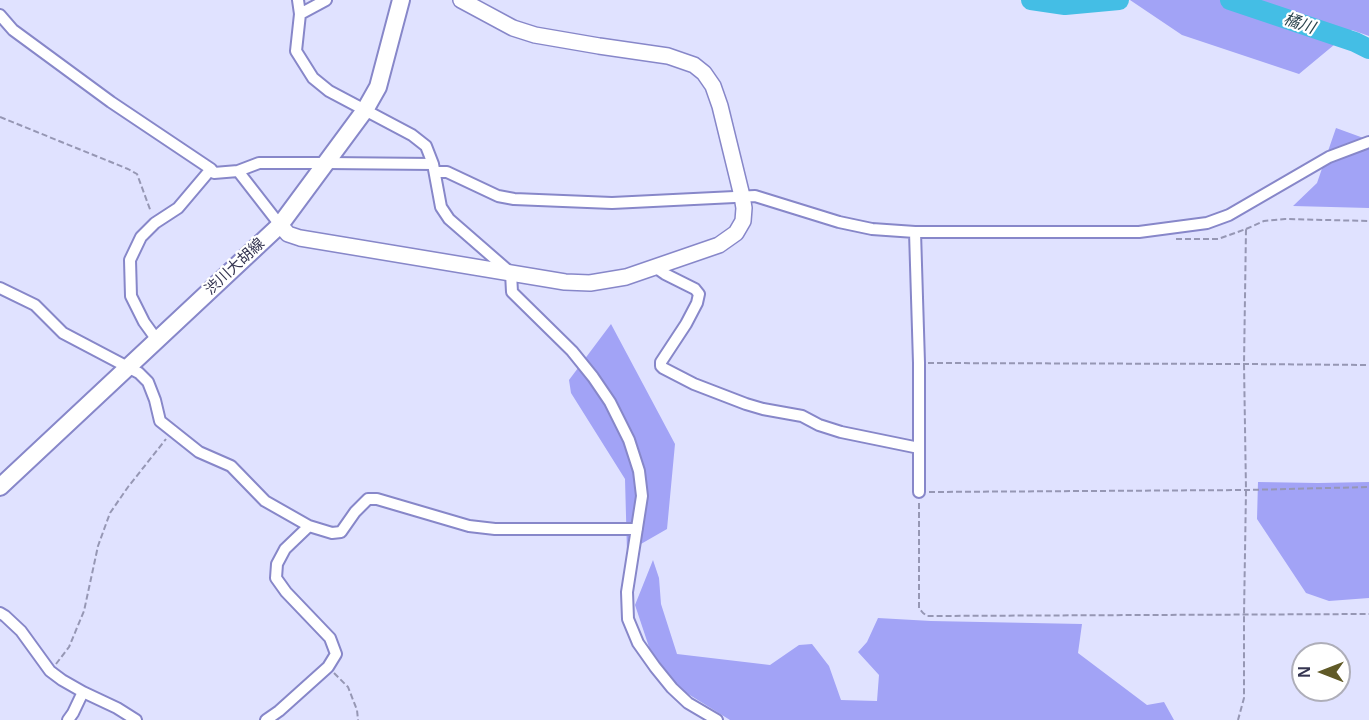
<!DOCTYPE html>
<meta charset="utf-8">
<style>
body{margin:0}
#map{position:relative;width:1369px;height:720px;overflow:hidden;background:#e0e2ff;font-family:Helvetica,sans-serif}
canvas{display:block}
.north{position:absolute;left:1291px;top:642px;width:60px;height:60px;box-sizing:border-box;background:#fff;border:2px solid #aeaeb9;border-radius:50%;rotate:270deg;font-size:16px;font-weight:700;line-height:24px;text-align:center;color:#353551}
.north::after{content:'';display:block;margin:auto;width:21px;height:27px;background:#605a27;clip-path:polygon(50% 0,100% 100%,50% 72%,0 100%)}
</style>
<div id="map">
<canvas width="1369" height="720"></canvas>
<div class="north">N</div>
</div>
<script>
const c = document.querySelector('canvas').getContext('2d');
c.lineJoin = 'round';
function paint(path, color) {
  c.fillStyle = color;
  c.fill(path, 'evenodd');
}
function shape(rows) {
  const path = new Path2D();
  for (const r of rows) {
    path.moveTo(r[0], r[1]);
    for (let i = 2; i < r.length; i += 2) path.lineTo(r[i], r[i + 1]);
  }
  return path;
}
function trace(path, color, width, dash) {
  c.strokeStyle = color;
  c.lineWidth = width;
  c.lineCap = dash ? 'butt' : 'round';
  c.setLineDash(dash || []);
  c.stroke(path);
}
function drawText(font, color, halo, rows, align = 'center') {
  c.font = font + ' Helvetica,"Noto Sans JP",sans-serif';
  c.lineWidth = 4.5;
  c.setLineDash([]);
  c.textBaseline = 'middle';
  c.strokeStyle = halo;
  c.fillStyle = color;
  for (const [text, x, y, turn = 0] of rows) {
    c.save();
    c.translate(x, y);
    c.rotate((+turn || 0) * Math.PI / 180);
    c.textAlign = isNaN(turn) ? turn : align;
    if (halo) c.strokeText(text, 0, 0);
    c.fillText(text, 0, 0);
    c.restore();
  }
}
const forest = shape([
 [1130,0,1369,0,1369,36,1352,30,1299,74,1182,35],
 [1336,128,1369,140,1369,208,1293,206,1317,183],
 [611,324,675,444,667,529,627,552,625,479,571,393,569,380],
 [1258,482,1318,483,1369,482,1369,598,1329,601,1306,593,1257,519],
 [653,560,659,578,661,604,677,654,770,665,799,645,812,644,829,666,841,700,877,701,879,675,858,652,867,642,878,618,931,621,1082,624,1078,653,1147,705,1164,702,1174,720,730,720,680,689,651,653,635,605]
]);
const river = shape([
 [1031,0,1065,5,1119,0],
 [1230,0,1355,42,1369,49]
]);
const path = shape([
 [0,117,128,169,137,174,151,212],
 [1246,229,1264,221,1285,219,1369,221],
 [1176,239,1218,239,1246,229,1244,364,1246,490,1244,615,1244,698,1238,720],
 [928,363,1244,364,1369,365],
 [929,492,1246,490,1369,487],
 [919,503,919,608,923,613,927,616,1369,614],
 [56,664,69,647,84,611,98,546,110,513,128,487,166,439],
 [334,673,348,687,357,710,358,720]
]);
const street = shape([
 [298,0,300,14,296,51,313,78,329,91,412,135,426,146,433,164,441,207,449,219,511,273,512,292,572,351,593,377,610,402,629,440,639,471,642,496,627,592,628,619,638,643,655,667,672,688,688,703,717,720],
 [300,14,326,0],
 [0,15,13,30,111,102,211,169,214,173,238,171,259,163,327,163,433,164],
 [238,171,280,225],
 [435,172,447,172,498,196,514,199,612,203,755,196,839,222,872,229,915,232,1139,232,1207,223,1229,215,1329,157,1369,142],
 [915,232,919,363,919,492],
 [655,267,665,274,695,289,699,294,697,303,686,324,661,362,661,366,663,368,694,384,746,404,763,409,802,416,819,425,841,432,919,448],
 [0,288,35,305,63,333,139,373,148,382,155,400,160,421,199,452,231,466,265,501,309,526,285,549,277,564,276,578,286,592,330,638,336,654,328,667,279,711,266,720],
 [157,340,144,322,131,296,130,260,141,237,155,223,178,208,211,169],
 [309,526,332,533,341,532,355,512,368,499,377,499,469,526,495,529,637,529],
 [0,613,5,616,21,631,50,671,62,680,83,692,117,708,136,720],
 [68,720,73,713,83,692]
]);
const secondary = shape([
 [280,225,288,234,300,238,565,282,590,283,626,277,719,245,736,233,743,221,744,208,742,196,720,106,713,86,704,73,694,65,668,56,599,46,535,35,513,28,461,0]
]);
const primary = shape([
 [0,487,280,225,365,110,378,87,401,0]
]);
const streetNames = [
 ["渋川大胡線",235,267,-43]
];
const waterNames = [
 ["橘川",1299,24,19]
];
paint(forest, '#a2a3f6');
trace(river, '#44bee5', 20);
trace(street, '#8787c9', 14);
trace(secondary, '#8787c9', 18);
trace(primary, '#8787c9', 20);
trace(path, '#9697b4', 2, [6, 3]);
trace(street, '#fff', 10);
trace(secondary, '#fff', 15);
trace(primary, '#fff', 16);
drawText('15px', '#353551', '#fff', streetNames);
drawText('italic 16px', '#2b454e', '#fff', waterNames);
</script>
